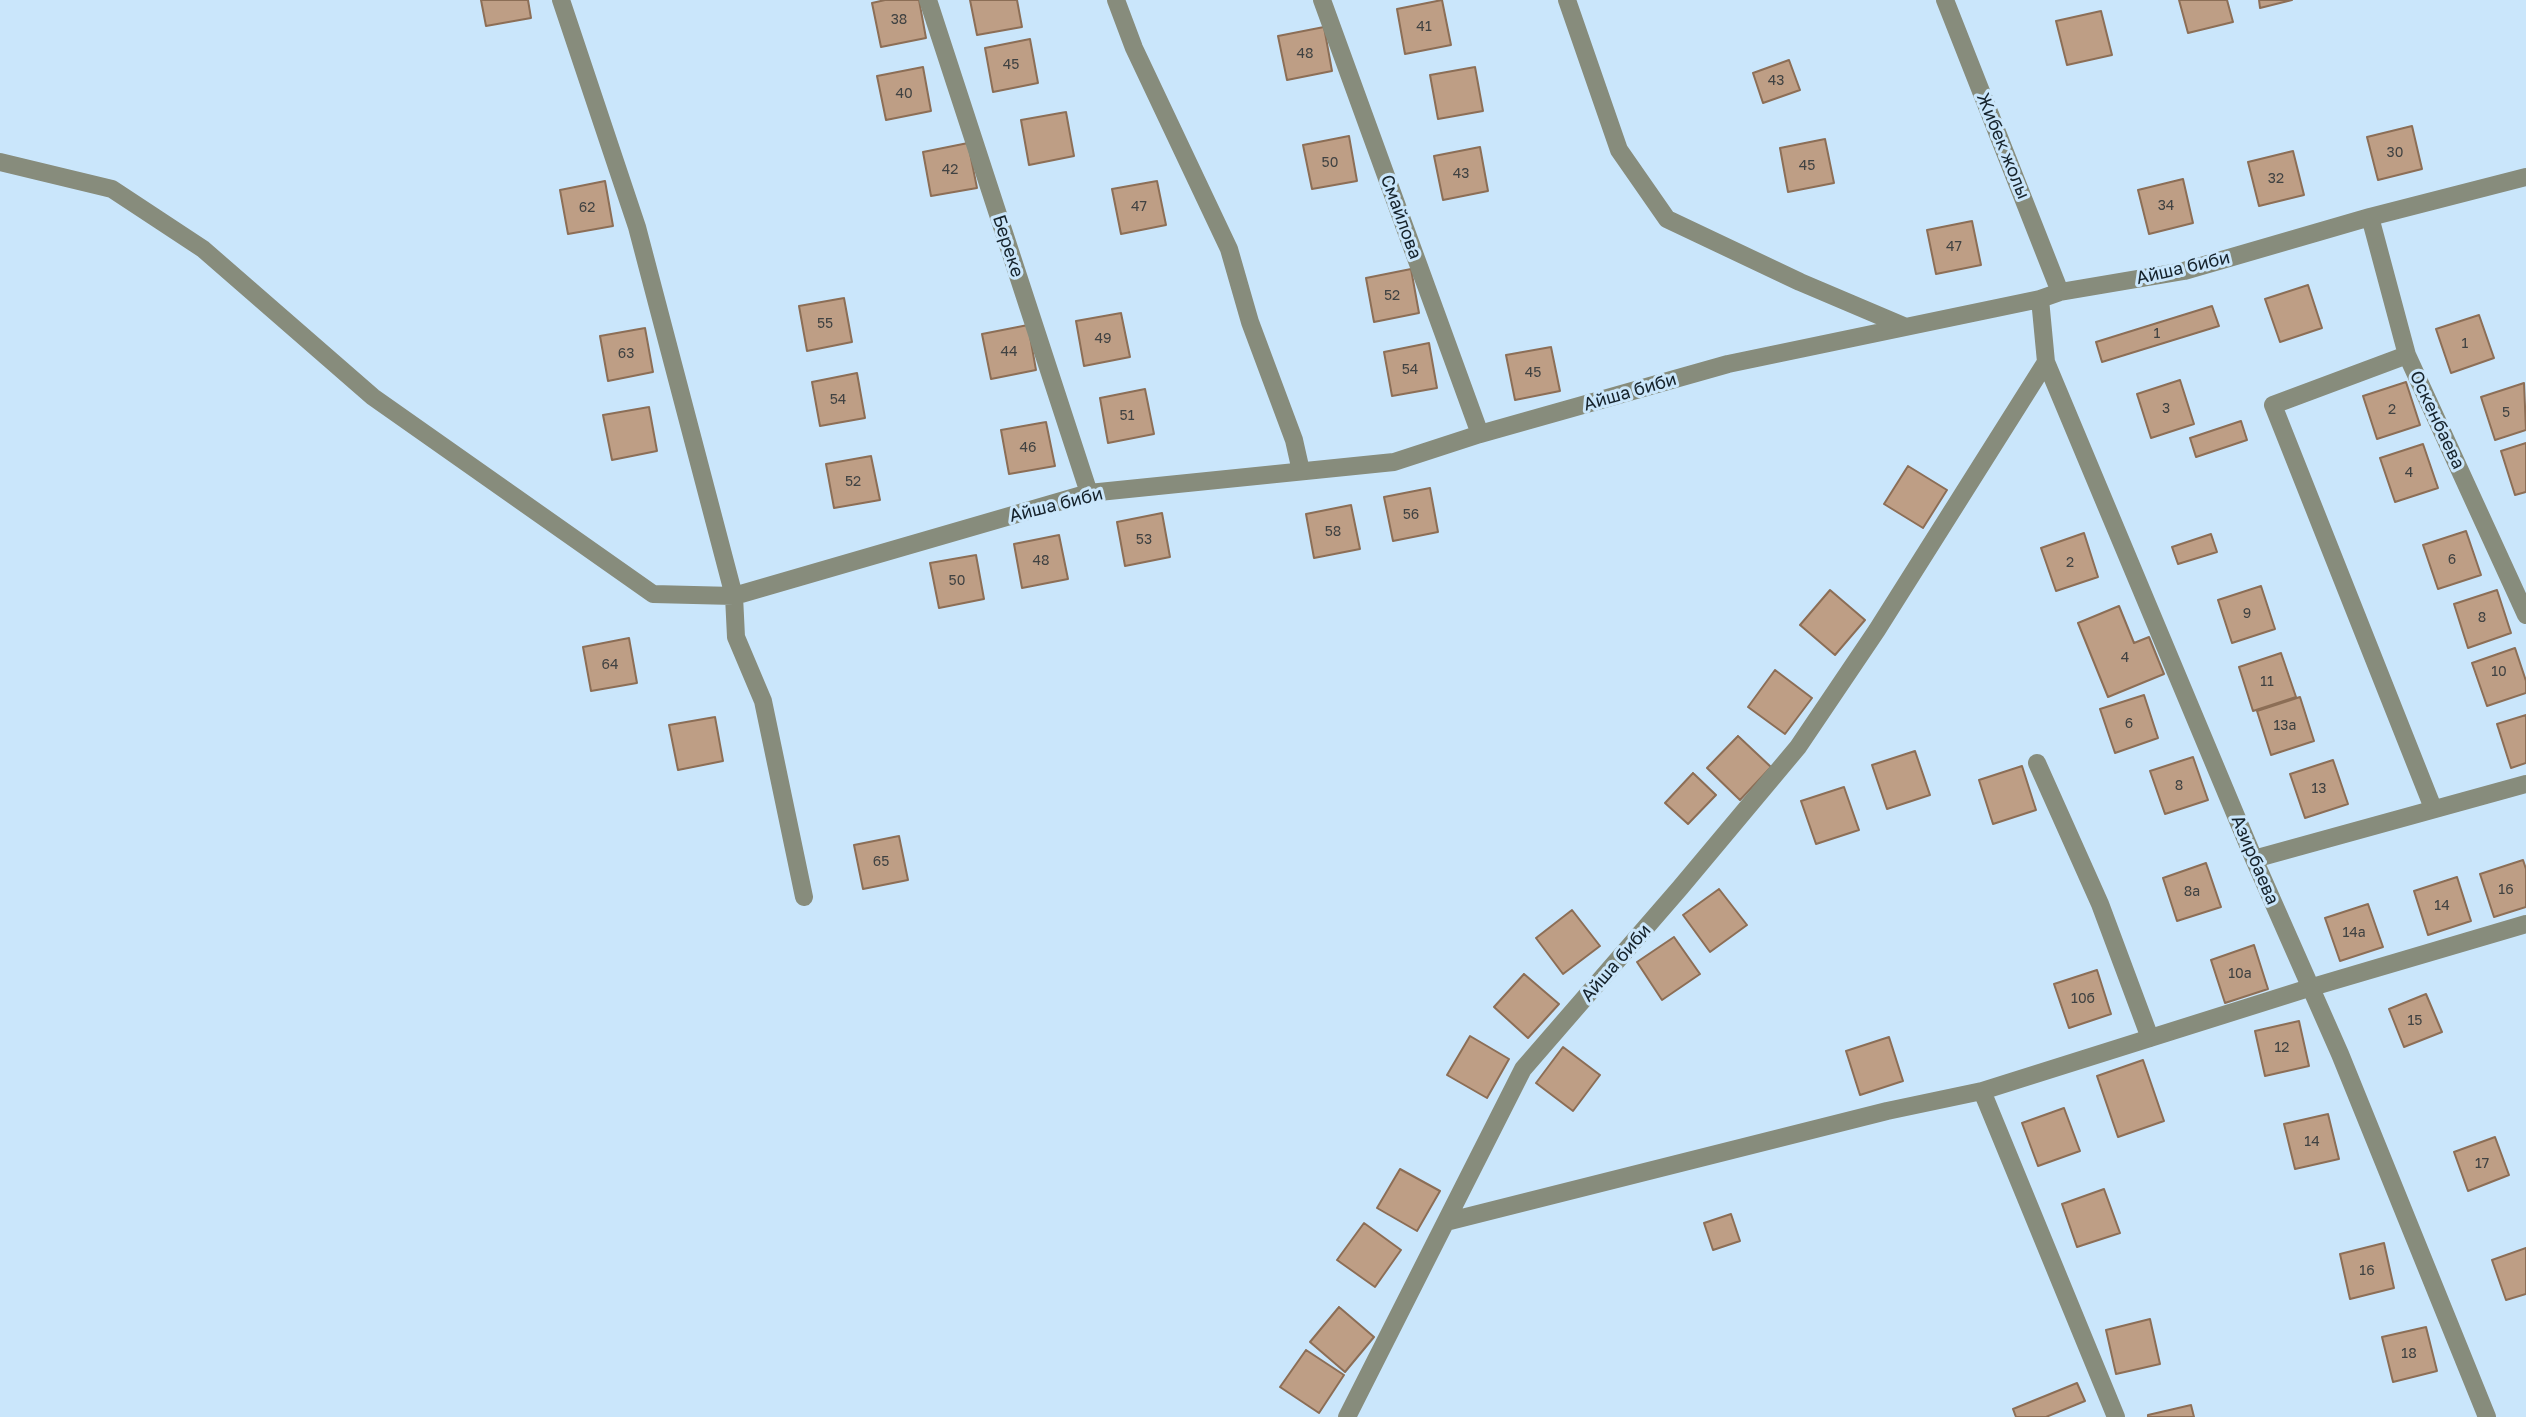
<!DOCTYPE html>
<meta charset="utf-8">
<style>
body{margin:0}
canvas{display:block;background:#cae6fb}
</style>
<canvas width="2526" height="1417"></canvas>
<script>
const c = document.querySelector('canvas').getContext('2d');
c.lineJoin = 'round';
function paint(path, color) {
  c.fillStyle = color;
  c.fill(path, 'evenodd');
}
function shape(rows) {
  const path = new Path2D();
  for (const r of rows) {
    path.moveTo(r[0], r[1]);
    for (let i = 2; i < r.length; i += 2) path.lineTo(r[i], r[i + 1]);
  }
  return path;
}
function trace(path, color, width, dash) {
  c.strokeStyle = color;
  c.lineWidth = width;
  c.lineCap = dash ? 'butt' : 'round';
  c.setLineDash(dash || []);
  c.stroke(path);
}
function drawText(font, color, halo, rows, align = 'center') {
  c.font = font + ' "Golos Text",sans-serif';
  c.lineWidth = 6;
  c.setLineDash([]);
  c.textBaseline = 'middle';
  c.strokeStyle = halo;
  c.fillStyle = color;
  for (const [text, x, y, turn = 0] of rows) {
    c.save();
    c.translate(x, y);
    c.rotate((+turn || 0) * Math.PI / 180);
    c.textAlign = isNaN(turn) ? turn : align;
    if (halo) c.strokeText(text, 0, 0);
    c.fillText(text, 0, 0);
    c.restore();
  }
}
const building = shape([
 [481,0,528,0,531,18,486,26,481,0],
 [885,0,919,0,926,38,881,47,872,3,885,0],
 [970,0,1017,0,1022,27,977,35,970,0],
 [1442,0,1451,45,1405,54,1397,9,1442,0],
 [2179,0,2227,0,2233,22,2188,33,2179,0],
 [2259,0,2292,0,2260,8,2259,0],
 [2101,11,2112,55,2067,65,2056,21,2101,11],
 [1324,27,1332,71,1287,80,1278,36,1324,27],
 [1030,39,1038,83,993,92,985,48,1030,39],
 [1789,60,1800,90,1763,103,1753,73,1789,60],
 [923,67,931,111,886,120,877,76,923,67],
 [1475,67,1483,111,1438,119,1430,75,1475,67],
 [1066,112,1074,156,1029,165,1021,120,1066,112],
 [2412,126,2422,169,2378,180,2367,137,2412,126],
 [1349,136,1357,181,1312,189,1303,145,1349,136],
 [1825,139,1834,183,1788,192,1780,148,1825,139],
 [968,143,977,188,931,196,923,152,968,143],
 [1480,147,1488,191,1443,200,1434,156,1480,147],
 [2293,151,2304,195,2259,206,2248,162,2293,151],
 [2183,179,2193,223,2149,234,2138,190,2183,179],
 [605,181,613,226,568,234,560,190,605,181],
 [1157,181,1166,225,1121,234,1112,189,1157,181],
 [1972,221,1981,265,1936,274,1927,230,1972,221],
 [1411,269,1419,313,1374,322,1366,278,1411,269],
 [2308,285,2322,328,2280,342,2265,299,2308,285],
 [844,298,852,342,807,351,799,306,844,298],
 [2212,306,2219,326,2102,362,2096,342,2212,306],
 [1121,313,1130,357,1084,366,1076,321,1121,313],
 [2479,315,2494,358,2451,373,2436,329,2479,315],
 [1028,325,1036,370,991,379,982,334,1028,325],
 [645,328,653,372,608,381,600,336,645,328],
 [1429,343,1437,388,1392,396,1384,352,1429,343],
 [1551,347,1560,391,1515,400,1506,355,1551,347],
 [857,373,865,418,820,426,812,382,857,373],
 [2180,380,2194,424,2151,438,2137,394,2180,380],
 [2406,382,2420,425,2377,439,2363,396,2406,382],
 [2524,383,2526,430,2495,440,2481,397,2524,383],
 [1145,389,1154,434,1108,443,1100,398,1145,389],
 [649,407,657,451,612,460,603,415,649,407],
 [2241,421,2247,440,2196,457,2190,438,2241,421],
 [1046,422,1055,466,1009,474,1001,430,1046,422],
 [2526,443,2526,492,2515,495,2501,451,2526,443],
 [2423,444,2438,488,2395,502,2380,458,2423,444],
 [871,456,880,500,834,508,826,464,871,456],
 [1908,466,1947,490,1923,528,1884,504,1908,466],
 [1430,488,1438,532,1393,541,1384,497,1430,488],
 [1351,505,1360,549,1314,558,1306,514,1351,505],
 [1162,513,1170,557,1125,566,1117,522,1162,513],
 [2466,531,2481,575,2438,589,2423,545,2466,531],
 [2084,533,2098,577,2056,591,2041,548,2084,533],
 [2211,534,2217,552,2178,564,2172,547,2211,534],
 [1059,535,1068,579,1022,588,1014,544,1059,535],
 [976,555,984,599,939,608,930,563,976,555],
 [2261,586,2275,629,2232,643,2218,600,2261,586],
 [1830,590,1865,620,1835,655,1800,625,1830,590],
 [2497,590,2511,633,2468,648,2454,604,2497,590],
 [2119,606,2134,643,2149,637,2164,674,2108,697,2078,623,2119,606],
 [629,638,637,683,591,691,583,647,629,638],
 [2515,648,2526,681,2526,693,2487,706,2472,663,2515,648],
 [2281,653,2296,697,2253,711,2239,667,2281,653],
 [1775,670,1812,698,1785,734,1748,707,1775,670],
 [2144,695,2158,738,2115,753,2100,709,2144,695],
 [2300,697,2314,741,2271,755,2257,711,2300,697],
 [2526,715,2526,763,2511,768,2497,724,2526,715],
 [715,717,723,761,678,770,669,725,715,717],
 [1738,736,1771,767,1740,800,1707,768,1738,736],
 [1915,751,1930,795,1887,809,1872,765,1915,751],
 [2193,757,2208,800,2165,814,2150,771,2193,757],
 [2333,760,2348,804,2305,818,2290,774,2333,760],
 [2022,766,2036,810,1993,824,1979,780,2022,766],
 [1693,773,1716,795,1688,824,1665,803,1693,773],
 [1844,787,1859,830,1816,844,1801,801,1844,787],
 [899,836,908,880,863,889,854,845,899,836],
 [2523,860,2526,869,2526,907,2494,917,2480,874,2523,860],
 [2206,863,2221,907,2177,921,2163,878,2206,863],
 [2457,877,2471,921,2428,935,2414,891,2457,877],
 [1719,889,1747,925,1710,952,1683,915,1719,889],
 [2368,904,2383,947,2340,961,2325,918,2368,904],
 [1572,910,1600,946,1563,974,1536,938,1572,910],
 [1674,937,1700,974,1662,1000,1637,962,1674,937],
 [2254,945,2268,989,2225,1003,2211,960,2254,945],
 [2097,970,2111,1014,2069,1028,2054,984,2097,970],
 [1524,974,1559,1004,1528,1038,1494,1007,1524,974],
 [2426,994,2442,1032,2404,1047,2389,1009,2426,994],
 [2299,1021,2309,1066,2265,1076,2255,1031,2299,1021],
 [1470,1036,1509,1059,1487,1098,1447,1075,1470,1036],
 [1889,1037,1903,1081,1860,1095,1846,1051,1889,1037],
 [1563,1047,1600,1075,1573,1111,1536,1083,1563,1047],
 [2143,1060,2164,1121,2118,1137,2097,1076,2143,1060],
 [2064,1108,2080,1151,2038,1166,2022,1123,2064,1108],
 [2328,1114,2339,1159,2295,1169,2284,1124,2328,1114],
 [2495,1137,2509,1175,2468,1191,2454,1152,2495,1137],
 [1400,1169,1440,1191,1417,1231,1377,1208,1400,1169],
 [2104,1189,2120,1233,2077,1247,2062,1204,2104,1189],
 [1731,1214,1740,1241,1713,1250,1704,1223,1731,1214],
 [1364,1223,1401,1250,1375,1287,1337,1260,1364,1223],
 [2384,1243,2394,1288,2350,1299,2340,1254,2384,1243],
 [2526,1248,2526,1294,2506,1300,2492,1260,2526,1248],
 [1339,1307,1374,1337,1345,1372,1310,1342,1339,1307],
 [2150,1319,2160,1364,2116,1374,2106,1330,2150,1319],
 [2426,1327,2437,1371,2393,1382,2382,1337,2426,1327],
 [1306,1350,1344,1375,1319,1413,1280,1387,1306,1350],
 [2077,1383,2085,1401,2046,1417,2016,1417,2013,1409,2077,1383],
 [2191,1405,2194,1417,2148,1417,2148,1415,2191,1405]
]);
const minor = shape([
 [561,0,637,227,734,596,736,637,763,701,804,897],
 [928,0,1089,493],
 [1116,0,1134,48,1229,249,1250,322,1294,440,1301,471],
 [1322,0,1480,434],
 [1567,0,1619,150,1667,219,1800,282,1906,327],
 [1945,0,2060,292],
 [0,162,112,189,203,249,373,397,653,594,734,596,1089,493,1394,462,1480,434,1728,364,2040,299,2060,292,2184,271,2370,217,2526,177],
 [2370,217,2407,355,2526,615],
 [2040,299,2046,362,2254,859,2340,1054,2487,1417],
 [2407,355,2273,405,2433,808],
 [2037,763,2100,904,2150,1038],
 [2254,859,2526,784],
 [1982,1091,2116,1417],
 [1446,1222,1887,1111,1982,1091,2309,988,2526,924],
 [1347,1417,1523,1069,1680,888,1798,747,1877,630,2046,362]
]);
const numberNames = [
 ["38",899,20],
 ["41",1424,27],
 ["48",1305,54],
 ["45",1011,65],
 ["43",1776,81],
 ["40",904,94],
 ["30",2395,153],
 ["50",1330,163],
 ["45",1807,166],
 ["42",950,170],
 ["43",1461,174],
 ["32",2276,179],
 ["34",2166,206],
 ["47",1139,207],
 ["62",587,208],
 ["47",1954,247],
 ["52",1392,296],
 ["55",825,324],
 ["1",2157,334],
 ["49",1103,339],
 ["1",2465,344],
 ["44",1009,352],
 ["63",626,354],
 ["54",1410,370],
 ["45",1533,373],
 ["54",838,400],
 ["3",2166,409],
 ["2",2392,410],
 ["5",2506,413],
 ["51",1127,416],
 ["46",1028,448],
 ["4",2409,473],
 ["52",853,482],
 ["56",1411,515],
 ["58",1333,532],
 ["53",1144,540],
 ["6",2452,560],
 ["48",1041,561],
 ["2",2070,563],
 ["50",957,581],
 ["9",2247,614],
 ["8",2482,618],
 ["4",2125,658],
 ["64",610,665],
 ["10",2499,672],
 ["11",2267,682],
 ["6",2129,724],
 ["13а",2285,726],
 ["8",2179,786],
 ["13",2319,789],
 ["65",881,862],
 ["16",2506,890],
 ["8а",2192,892],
 ["14",2442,906],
 ["14а",2354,933],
 ["10а",2240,974],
 ["10б",2083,999],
 ["15",2415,1021],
 ["12",2282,1048],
 ["14",2312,1142],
 ["17",2482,1164],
 ["16",2367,1271],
 ["18",2409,1354]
];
const streetNames = [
 ["Жибек жолы",2003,146,68],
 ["Смайлова",1401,217,70],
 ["Береке",1008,246,72],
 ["Айша биби",2183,268,-13],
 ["Айша биби",1630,392,-16],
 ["Оскенбаева",2437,420,65],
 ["Айша биби",1056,505,-14],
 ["Азирбаева",2255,860,67],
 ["Айша биби",1616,963,-49]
];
paint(building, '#be9e85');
trace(building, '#8c6e56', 2);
trace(minor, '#878c7c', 18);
drawText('14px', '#404242', null, numberNames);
drawText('18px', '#16232c', '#cae6fb', streetNames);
</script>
